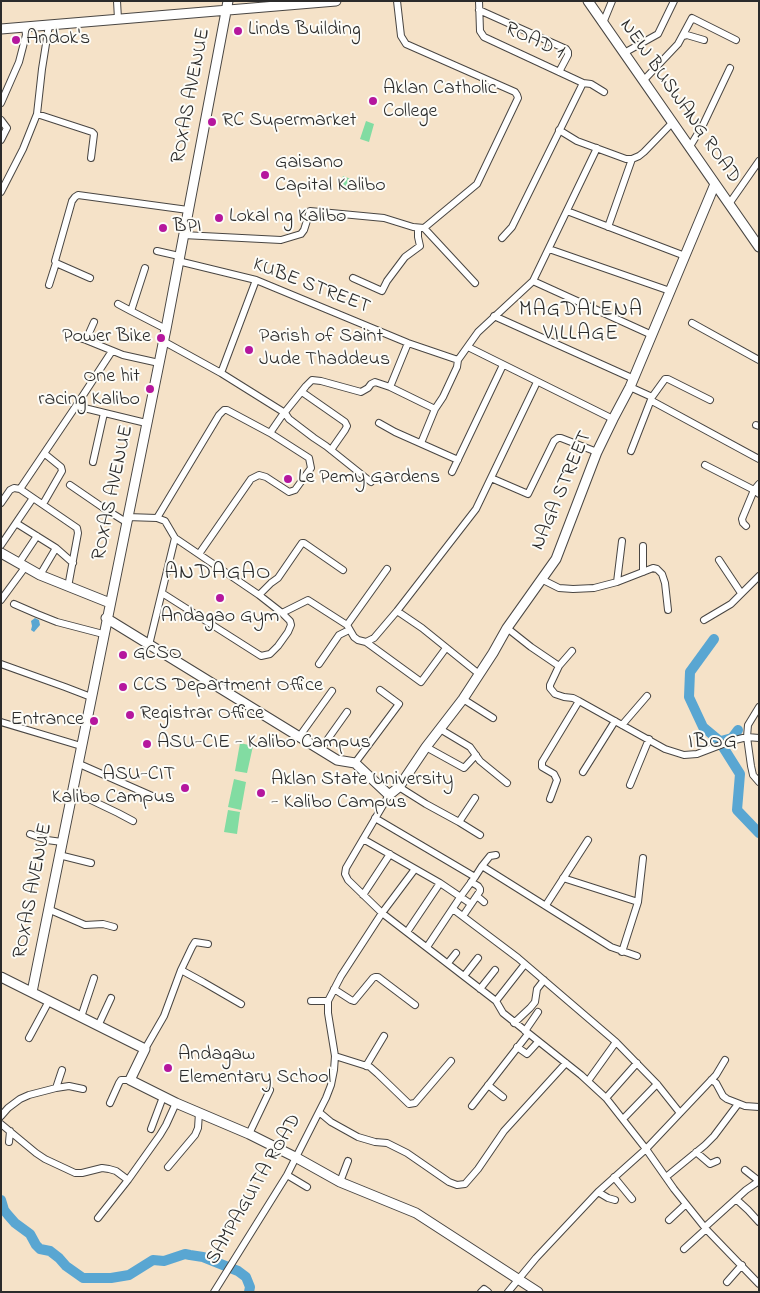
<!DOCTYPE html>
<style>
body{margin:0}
#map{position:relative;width:760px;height:1293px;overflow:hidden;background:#f5e2c8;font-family:"Indie Flower",sans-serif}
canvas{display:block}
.frame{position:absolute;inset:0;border:2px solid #2b2b2b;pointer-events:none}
</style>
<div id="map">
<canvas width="760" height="1293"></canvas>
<div class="frame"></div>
</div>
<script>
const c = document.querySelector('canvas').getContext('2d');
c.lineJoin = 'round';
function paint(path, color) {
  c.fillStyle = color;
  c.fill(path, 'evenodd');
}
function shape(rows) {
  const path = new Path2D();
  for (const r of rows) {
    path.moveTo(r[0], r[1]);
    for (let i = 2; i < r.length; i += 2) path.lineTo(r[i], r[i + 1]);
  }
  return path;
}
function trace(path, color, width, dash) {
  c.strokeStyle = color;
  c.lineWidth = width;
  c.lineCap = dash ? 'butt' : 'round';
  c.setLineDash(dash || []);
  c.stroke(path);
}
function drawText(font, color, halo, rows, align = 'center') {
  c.font = font + ' "Indie Flower",sans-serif';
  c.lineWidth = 4;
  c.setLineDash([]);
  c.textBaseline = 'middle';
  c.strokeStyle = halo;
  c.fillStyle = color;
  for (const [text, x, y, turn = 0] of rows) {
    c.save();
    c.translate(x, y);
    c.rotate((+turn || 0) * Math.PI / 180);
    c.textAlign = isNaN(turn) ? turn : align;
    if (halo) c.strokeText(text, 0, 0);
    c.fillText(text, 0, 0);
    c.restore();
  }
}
const green = shape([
 [366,121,374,124,369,142,360,139],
 [343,176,359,182,355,192,340,187],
 [240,743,253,746,247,773,235,771],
 [234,779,246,782,241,810,228,807],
 [228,810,240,812,237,834,224,832]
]);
const water = shape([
 [35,618,39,620,40,625,34,632,31,630,32,626,31,621]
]);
const river = shape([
 [714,639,690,672,689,697,703,727,721,742],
 [721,741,732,738,738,730],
 [723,747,740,774,737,810,759,833],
 [1,1200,4,1210,8,1215,15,1223,30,1234,36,1245,40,1249,50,1251,59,1258,66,1266,83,1278,111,1278,129,1275,153,1260,164,1261,185,1254,190,1255,203,1257,238,1271,246,1277,250,1287,249,1292]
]);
const street = shape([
 [117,1,118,19],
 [479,1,480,31,484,37,583,83,591,84,604,92],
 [479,10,566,49,568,52,568,55,559,72],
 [603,23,612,1],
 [683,36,687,35,704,40],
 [624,53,658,34,674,1],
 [643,81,678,44,692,18,736,40],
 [1,103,19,62,26,35,25,27],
 [37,114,92,132,94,134,91,158],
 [1,120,7,128,1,140],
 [559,130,577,141,626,159,632,159,639,156,644,152,672,123],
 [689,148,703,125,730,68],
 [1,192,23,149,37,114,42,69,49,25],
 [729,204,759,161],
 [567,211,685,256],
 [608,227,632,159],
 [424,228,475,283],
 [183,235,281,240,301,234,304,230,310,211,384,218,413,227,424,228,477,184,518,98,517,95,515,92,406,44,401,36,397,1],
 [502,238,512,227,583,83],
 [549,249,670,291],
 [157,251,179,256],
 [178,261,256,280,408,343,458,360],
 [145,268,131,311,166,329],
 [90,278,56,263,55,261,72,201,75,197,78,195,188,210],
 [353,278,382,291,387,281,405,257,420,246,418,237,418,228],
 [533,281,652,335],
 [49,285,56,263],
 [118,304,131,311],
 [494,316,634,379],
 [94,322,86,340,123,355,159,363],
 [692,323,759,360],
 [76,337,86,340],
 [163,341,221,373,285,413],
 [468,347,613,419],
 [221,373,256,280],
 [390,387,408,343],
 [630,387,652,397],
 [302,392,345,422,347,426,345,430,331,450],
 [652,401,759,459],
 [76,406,112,351],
 [285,413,289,419,314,438,326,446,371,482],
 [379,423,395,432,458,460],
 [756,425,759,426],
 [270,433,281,417,306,386,312,380,321,381,361,392,368,388,371,384,375,382,390,387,435,409],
 [421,443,435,409,443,397,457,367,458,360,478,332,533,281,597,148],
 [631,451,652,397,665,379,668,379,710,400],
 [93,462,104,413],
 [705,465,754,490,759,484],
 [452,472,503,365],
 [491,478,528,494,554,441,558,438,561,438,597,452],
 [70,485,105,509,126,522],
 [20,489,76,406,146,423],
 [1,503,10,490,14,488,20,489,77,528,78,533,68,587],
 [43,504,62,471,61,467,45,454],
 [127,517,157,518],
 [16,523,56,548,73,563],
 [746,526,743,523,742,519,754,490,759,494],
 [1,545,33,498],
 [719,560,741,593],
 [19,563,37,536],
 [643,572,643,546],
 [40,575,56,548],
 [541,579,559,588,573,589,594,588,617,582,653,568,657,569,662,574,665,583,668,610],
 [617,582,622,541],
 [162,593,261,656,270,654,278,646,288,632,291,625,290,621,282,613,259,595,175,538],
 [259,595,271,583,278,578,302,543,304,543,343,570],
 [1,600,26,566],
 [14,604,37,614,57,622,103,634],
 [397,611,422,628,479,674],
 [282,613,308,600,347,625,387,569],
 [704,620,731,604,759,576],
 [347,625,354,637,358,640,366,642,374,638,397,611,476,509,537,382],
 [507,628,531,647,559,666,550,685,550,688,555,694,564,697,573,698,579,701,665,749,684,755,697,754,731,741,747,737,759,738],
 [366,642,421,682,446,648],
 [149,645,175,538,165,521,157,518,219,415,224,410,227,410,270,433,309,458,311,468,295,490,289,492,266,477,259,475,251,479,199,554],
 [1,664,65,687,91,697],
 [319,664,339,635,349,630],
 [559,666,572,651],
 [463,699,493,718],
 [759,707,748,725,747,737,751,766,753,775,759,782],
 [1,722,81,746],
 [622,725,647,696],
 [440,729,470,747,480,761,507,783],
 [299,737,332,691],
 [426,747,464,768,476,755],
 [320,750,347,712],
 [77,763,152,796],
 [355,763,399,704,380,690],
 [583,772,615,721],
 [630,785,649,739],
 [399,787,426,804,459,822,480,835],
 [72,791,118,813,133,821],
 [389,795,346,868,345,874,348,880,382,913,496,1001,503,1013,581,1075,606,1098,646,1149,674,1189,706,1229,759,1284],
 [550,799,557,780,554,774,542,767,542,762,579,701],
 [375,818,475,877,461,896,427,947],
 [459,822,475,798],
 [30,834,47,840,62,842],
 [363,839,440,883,471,904],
 [59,855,91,863],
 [482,866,490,856,496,855],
 [475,877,482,866,611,947,637,956],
 [563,878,638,902],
 [363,895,390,854],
 [477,896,484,902],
 [546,905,588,840],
 [48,909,85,925,103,924,114,927],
 [453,909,518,958,616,1042,657,1084,680,1113],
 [463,916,480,891,480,889,478,886,471,882],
 [407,932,440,883],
 [622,952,638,902,643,858],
 [448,963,456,953],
 [181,970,203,982,241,1004],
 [464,976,478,958],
 [334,989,351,1000,354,1001,373,978,375,977,378,977,415,1005],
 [480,989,495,970],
 [311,1001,328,1001],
 [496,1001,525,964],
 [81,1017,94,978],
 [514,1023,530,1008,535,1002,537,989,544,980],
 [98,1026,111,998],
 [525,1031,538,1012],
 [29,1038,49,1001],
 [517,1047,527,1054,538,1042],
 [145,1049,164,1016,181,970,192,947,195,942,208,944],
 [335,1056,370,1067,378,1074,409,1104,415,1103,451,1061],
 [366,1066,384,1036],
 [711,1080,716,1083,723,1096,727,1099,745,1106,759,1107],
 [588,1081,616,1042],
 [488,1085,503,1097],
 [56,1088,62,1070],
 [606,1098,637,1063],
 [110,1103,119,1083,121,1080,130,1080],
 [472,1106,528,1034],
 [319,1112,331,1122,358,1137,375,1142,387,1143,407,1153,449,1182,457,1185,465,1184,478,1169,504,1131,566,1063],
 [1,1116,8,1108,20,1099,29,1095,56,1088,69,1086,83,1089],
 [623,1119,657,1084],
 [1,1124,36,1153,45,1159,75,1173,82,1173,102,1168,109,1169,116,1171,128,1180],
 [151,1129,163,1097],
 [249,1134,270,1090],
 [9,1142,10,1131],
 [696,1152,710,1164,717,1161],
 [168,1167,195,1135,198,1128,199,1113],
 [287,1175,307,1187],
 [614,1177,632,1199],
 [666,1177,705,1145,714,1136,738,1104],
 [340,1182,348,1161],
 [598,1192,608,1198,615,1200],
 [736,1199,746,1190,759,1181,745,1170],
 [98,1218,128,1180,160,1135,166,1125,176,1103],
 [669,1220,686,1204],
 [705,1227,736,1199,748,1210,759,1222],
 [684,1249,706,1229],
 [727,1282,742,1265],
 [214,1292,287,1175,326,1098,331,1085,334,1070,335,1056,328,1013,328,1001,341,976,382,913,415,869],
 [481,1292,484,1289,488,1292],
 [508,1292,536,1258,598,1192,646,1149,716,1075,725,1060]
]);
const secondary = shape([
 [588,1,759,247],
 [1,29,336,1],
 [1,553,40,575,110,603],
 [106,618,337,760,355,763,389,795,399,787,426,747,463,699,493,653,507,628,556,559,597,452,613,419,630,387,715,184],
 [1,977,145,1049,130,1080,176,1103,249,1134,297,1158,340,1182,416,1213,538,1292],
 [32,992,166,329,228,1]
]);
const markers = [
 [238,31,5,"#b5179e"],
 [16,40,5,"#b5179e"],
 [373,101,5,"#b5179e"],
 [212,122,5,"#b5179e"],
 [265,175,5,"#b5179e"],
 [219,218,5,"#b5179e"],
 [163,228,5,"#b5179e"],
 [161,338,5,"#b5179e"],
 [249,350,5,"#b5179e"],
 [150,389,5,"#b5179e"],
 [288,479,5,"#b5179e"],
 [220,598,5,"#b5179e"],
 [123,655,5,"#b5179e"],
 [123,687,5,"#b5179e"],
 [130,715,5,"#b5179e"],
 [94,721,5,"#b5179e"],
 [147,744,5,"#b5179e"],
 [185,788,5,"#b5179e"],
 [261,793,5,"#b5179e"],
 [168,1068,5,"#b5179e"]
];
const poiNames = [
 ["Linds Building",248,31],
 ["Andok's",26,40],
 ["Aklan Catholic",383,90],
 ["College",383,113],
 ["RC Supermarket",222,122],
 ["Gaisano",275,164],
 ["Capital Kalibo",275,187],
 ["Lokal ng Kalibo",229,218],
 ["BPI",173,228],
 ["Power Bike",151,338,"right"],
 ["Parish of Saint",259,338],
 ["Jude Thaddeus",259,361],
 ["One hit",140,378,"right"],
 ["racing Kalibo",140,401,"right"],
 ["Le Pemy Gardens",298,479],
 ["Andagao Gym",220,618,"center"],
 ["GCSO",133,655],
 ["CCS Department Office",133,687],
 ["Registrar Office",140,715],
 ["Entrance",84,721,"right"],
 ["ASU-CIE - Kalibo Campus",157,744],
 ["ASU-CIT",175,776,"right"],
 ["Kalibo Campus",175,799,"right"],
 ["Aklan State University",271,781],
 ["- Kalibo Campus",271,804],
 ["Andagaw",178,1056],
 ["Elementary School",178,1079]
];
const streetNames = [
 ["ROAD 1",534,42,25],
 ["ROXAS AVENUE",192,96,-79],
 ["NEW BUSWANG ROAD",679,102,55],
 ["KUBE STREET",311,287,21],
 ["NAGA STREET",563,491,-67],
 ["ROXAS AVENUE",114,493,-78],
 ["ROXAS AVENUE",34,891,-79],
 ["SAMPAGUITA ROAD",255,1190,-60]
];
const neighbourhoodNames = [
 ["MAGDALENA",581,312],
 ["VILLAGE",581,336],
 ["IBOG",713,744]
];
const quarterNames = [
 ["ANDAGAO",218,574]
];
paint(green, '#82dca2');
paint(water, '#59a6d2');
trace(river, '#59a6d2', 10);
trace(street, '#494643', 8);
trace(secondary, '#494643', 11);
trace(street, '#fff', 6);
trace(secondary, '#fff', 9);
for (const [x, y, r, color] of markers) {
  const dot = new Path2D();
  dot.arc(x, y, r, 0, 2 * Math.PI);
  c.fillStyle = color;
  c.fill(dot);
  trace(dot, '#fdfcf7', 2);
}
drawText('20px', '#2b2b2b', '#fdfcf7', poiNames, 'left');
drawText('20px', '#2b2b2b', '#fdfcf7', streetNames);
c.letterSpacing = '1px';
drawText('21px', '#2b2b2b', '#fdfcf7', neighbourhoodNames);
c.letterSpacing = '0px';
c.letterSpacing = '1px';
drawText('22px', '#2b2b2b', '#fdfcf7', quarterNames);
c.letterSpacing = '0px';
</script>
